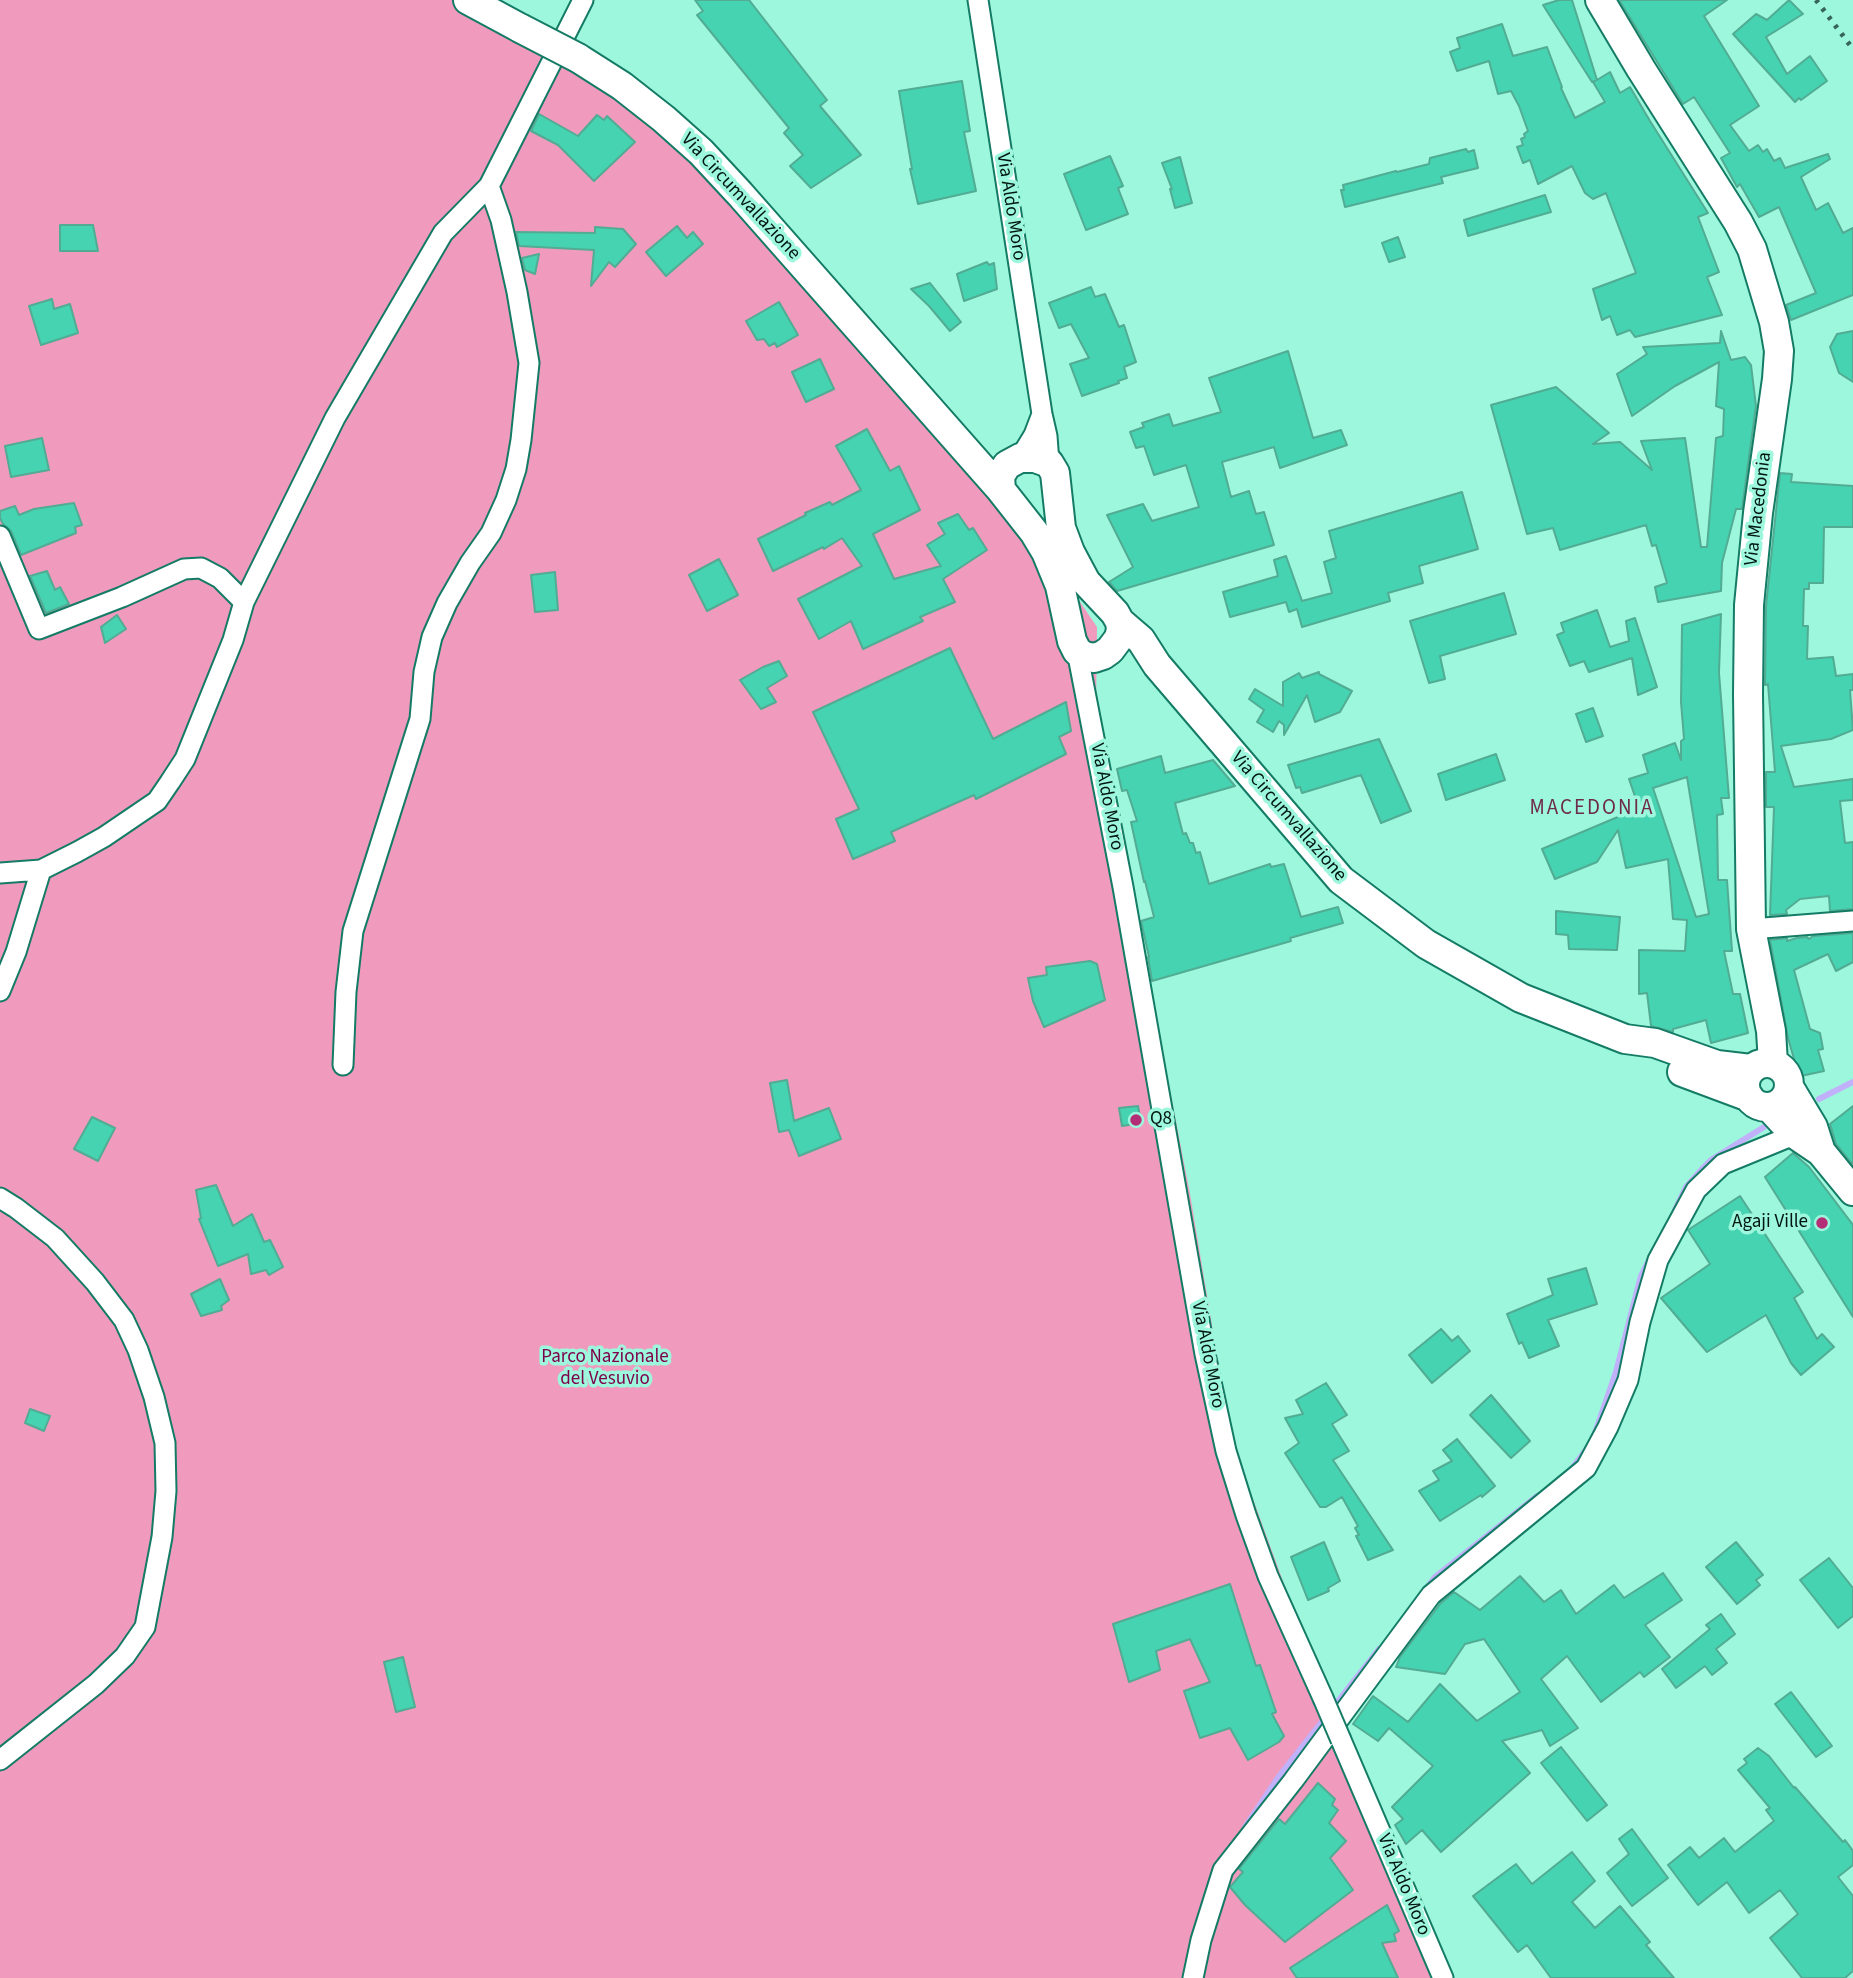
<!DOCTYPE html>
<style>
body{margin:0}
canvas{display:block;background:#9df7dc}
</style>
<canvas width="1853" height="1978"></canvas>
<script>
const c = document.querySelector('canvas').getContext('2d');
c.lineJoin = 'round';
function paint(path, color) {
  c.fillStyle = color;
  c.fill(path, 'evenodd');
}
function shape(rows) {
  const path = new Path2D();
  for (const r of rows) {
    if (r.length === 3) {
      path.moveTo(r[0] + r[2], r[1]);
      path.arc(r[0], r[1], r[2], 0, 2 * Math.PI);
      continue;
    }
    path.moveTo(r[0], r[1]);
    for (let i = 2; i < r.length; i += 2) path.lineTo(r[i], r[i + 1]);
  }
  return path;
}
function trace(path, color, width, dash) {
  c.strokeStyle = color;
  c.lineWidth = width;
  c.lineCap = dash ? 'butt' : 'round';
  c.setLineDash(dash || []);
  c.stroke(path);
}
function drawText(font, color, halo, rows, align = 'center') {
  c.font = font + ' "Source Sans 3",sans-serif';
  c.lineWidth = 7;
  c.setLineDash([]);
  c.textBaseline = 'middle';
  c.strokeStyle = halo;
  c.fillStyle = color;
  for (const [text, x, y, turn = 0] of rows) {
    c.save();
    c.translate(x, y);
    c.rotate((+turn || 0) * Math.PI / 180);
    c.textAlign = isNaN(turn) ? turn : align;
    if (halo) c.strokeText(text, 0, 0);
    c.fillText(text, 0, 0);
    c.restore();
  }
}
const green = shape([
 [0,0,493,0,656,102,1018,510,1097,627,1096,708,1190,1194,1231,1439,1299,1625,1452,1978,0,1978]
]);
const stream = shape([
 [1819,1099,1853,1082],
 [1675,1210,1686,1187,1703,1168,1711,1160,1764,1127],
 [1594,1436,1616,1372,1641,1276,1649,1260],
 [1570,1471,1585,1451],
 [1427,1588,1435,1577,1537,1496],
 [1245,1827,1280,1775,1379,1649]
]);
const building = shape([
 [695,0,749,0,827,100,820,106,861,155,811,188,790,166,803,155,784,133,789,128,697,15,703,11,695,0],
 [1559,0,1572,0,1597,80,1610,72,1620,93,1630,87,1650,121,1708,213,1698,217,1719,272,1707,277,1722,315,1635,337,1630,330,1617,335,1610,316,1602,320,1593,289,1636,273,1606,193,1593,199,1585,193,1572,166,1538,184,1530,160,1523,163,1517,147,1523,145,1521,139,1525,137,1524,134,1528,131,1519,106,1511,91,1498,94,1489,61,1457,71,1450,52,1460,48,1457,38,1502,24,1513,56,1547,47,1562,87,1561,88,1575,118,1605,102,1593,82,1595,81,1592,82,1543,5,1559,0],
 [1619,0,1727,0,1704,16,1759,106,1730,125,1749,151,1758,145,1763,152,1767,149,1774,161,1780,158,1785,168,1828,154,1830,159,1801,177,1816,210,1828,203,1843,233,1853,228,1853,295,1791,320,1786,305,1816,293,1779,207,1759,217,1740,184,1737,187,1721,158,1730,153,1694,97,1683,104,1619,0],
 [1789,0,1803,14,1766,37,1787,74,1810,56,1827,81,1801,100,1799,98,1795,102,1733,34,1756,14,1767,20,1789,0],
 [962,81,970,131,964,132,976,191,918,204,910,169,912,169,899,91,962,81],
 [539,114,578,136,597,115,604,120,607,116,635,142,594,181,558,145,531,131,539,114],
 [1466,149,1468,152,1474,150,1478,168,1441,177,1443,183,1345,207,1341,190,1344,190,1343,185,1396,171,1397,172,1429,164,1430,158,1466,149],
 [1110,156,1123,186,1118,188,1128,214,1086,230,1064,174,1110,156],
 [1180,157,1192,203,1175,208,1170,189,1172,189,1162,163,1180,157],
 [1545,195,1551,212,1468,236,1464,220,1545,195],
 [60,225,93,225,98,251,60,251,60,225],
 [677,226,687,238,693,232,703,244,666,276,646,252,677,226],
 [595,227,623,229,636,244,615,267,609,262,591,286,594,250,519,246,516,232,595,233,595,227],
 [1398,237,1405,257,1389,262,1382,243,1398,237],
 [539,254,535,274,525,270,522,258,539,254],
 [987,262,989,265,994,263,997,289,964,301,957,274,987,262],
 [930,283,961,322,950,331,929,306,911,289,930,283],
 [1091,287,1095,297,1105,294,1119,327,1124,325,1136,362,1124,367,1127,378,1118,381,1119,383,1082,396,1070,364,1089,358,1071,324,1059,328,1049,303,1091,287],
 [52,299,54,309,70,304,78,333,41,345,29,306,52,299],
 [779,302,798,335,777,347,775,343,769,346,764,339,757,340,746,321,779,302],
 [1721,331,1731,360,1745,357,1751,365,1756,406,1742,509,1736,509,1722,563,1721,591,1658,602,1655,587,1667,583,1656,545,1652,546,1646,525,1560,550,1553,528,1527,534,1491,405,1556,387,1609,433,1593,444,1620,442,1652,470,1641,441,1685,438,1701,547,1707,547,1716,438,1723,436,1724,409,1716,406,1719,362,1675,386,1632,416,1617,374,1647,354,1643,347,1720,343,1721,331],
 [1853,331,1853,382,1839,373,1830,347,1837,334,1853,331],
 [1288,351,1313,438,1341,430,1347,445,1280,468,1274,447,1222,462,1231,497,1249,491,1256,514,1264,512,1274,545,1117,591,1109,582,1133,567,1107,515,1143,504,1152,521,1199,507,1186,465,1154,475,1144,446,1136,448,1130,432,1144,427,1142,423,1169,414,1173,426,1221,412,1209,378,1288,351],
 [820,359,834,389,806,402,792,372,820,359],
 [867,429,890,471,899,466,920,510,873,534,894,579,941,566,927,545,945,534,938,523,958,514,969,530,973,528,987,550,943,579,955,602,920,617,923,621,863,649,851,621,819,639,798,599,862,566,842,538,824,549,823,547,773,571,758,539,806,515,805,513,830,502,832,505,861,490,836,446,867,429],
 [42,438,49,470,11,477,5,446,42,438],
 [1780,473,1792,474,1791,482,1853,486,1853,527,1824,527,1823,583,1809,583,1809,589,1804,589,1803,626,1808,626,1807,659,1833,657,1836,676,1853,674,1853,690,1850,690,1853,730,1831,739,1781,746,1794,787,1853,779,1853,800,1840,801,1845,843,1853,842,1853,909,1830,911,1829,896,1800,899,1786,910,1787,914,1770,915,1774,807,1766,807,1766,772,1775,772,1768,684,1765,685,1766,606,1780,473],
 [1462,492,1478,549,1419,566,1423,583,1388,593,1390,601,1302,627,1297,609,1289,612,1286,602,1230,617,1223,592,1278,576,1274,560,1286,556,1302,601,1332,593,1324,562,1336,558,1329,531,1462,492],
 [74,503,82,525,75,527,76,533,21,555,11,531,3,524,0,518,0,511,15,506,19,515,34,509,74,503],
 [719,559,738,595,707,611,689,575,719,559],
 [47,571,55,590,60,587,69,604,46,613,30,576,47,571],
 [555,572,558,610,535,612,531,575,555,572],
 [1504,593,1516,634,1440,656,1445,679,1429,683,1410,621,1504,593],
 [1597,610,1610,647,1629,641,1626,621,1635,618,1657,687,1638,695,1632,658,1589,672,1584,661,1570,666,1557,635,1564,632,1561,623,1597,610],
 [1721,614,1719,673,1729,798,1721,798,1723,814,1717,815,1718,880,1727,880,1732,951,1724,951,1733,994,1740,994,1748,1033,1711,1043,1706,1020,1673,1029,1673,1032,1651,1026,1647,993,1639,994,1639,950,1685,951,1687,920,1673,919,1668,859,1626,868,1618,830,1597,862,1555,879,1542,849,1639,808,1629,779,1648,773,1643,755,1675,743,1681,760,1681,741,1684,739,1681,702,1682,625,1721,614],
 [1687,777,1709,914,1696,917,1653,788,1687,777],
 [117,615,126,629,105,643,101,627,117,615],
 [950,648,993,739,1066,702,1071,731,1059,737,1066,754,976,799,974,795,891,832,895,841,853,859,836,819,859,809,813,712,950,648],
 [779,661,787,676,767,688,776,702,761,709,740,680,763,667,779,661],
 [1319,672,1319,674,1352,691,1340,712,1315,722,1307,695,1284,735,1284,725,1279,721,1273,732,1257,722,1264,710,1249,699,1255,689,1283,706,1283,682,1299,673,1302,678,1319,672],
 [1593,708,1603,736,1586,742,1576,714,1593,708],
 [1379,739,1411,811,1381,823,1361,775,1302,793,1300,787,1296,788,1288,765,1379,739],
 [1496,754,1505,780,1446,800,1438,774,1496,754],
 [1161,756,1165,773,1213,760,1235,786,1175,803,1183,834,1186,833,1190,843,1193,843,1196,853,1200,852,1209,884,1270,864,1271,867,1284,864,1301,917,1338,907,1343,923,1290,938,1291,941,1152,981,1148,957,1149,957,1141,921,1154,917,1145,881,1144,882,1131,822,1137,821,1127,790,1122,791,1117,769,1161,756],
 [1556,911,1620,917,1617,950,1569,949,1568,935,1556,934,1556,911],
 [1853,933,1853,962,1836,971,1828,954,1794,970,1810,1029,1820,1033,1823,1049,1818,1050,1824,1071,1801,1076,1798,1073,1788,1038,1770,940,1787,938,1787,941,1797,938,1807,937,1809,939,1813,936,1853,933],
 [1090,961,1097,964,1105,1000,1044,1027,1033,1001,1028,978,1047,975,1046,967,1090,961],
 [787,1080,794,1121,829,1108,841,1139,799,1156,789,1130,779,1132,770,1083,787,1080],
 [1138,1106,1141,1123,1122,1126,1119,1108,1138,1106],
 [1853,1106,1853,1165,1836,1144,1830,1124,1853,1106],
 [92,1117,115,1128,98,1161,74,1149,92,1117],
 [1793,1153,1809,1167,1853,1225,1853,1317,1765,1177,1793,1153],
 [216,1185,233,1226,252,1214,264,1242,270,1240,283,1267,269,1275,266,1270,251,1274,248,1254,218,1266,199,1219,201,1218,196,1190,216,1185],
 [1740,1196,1803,1292,1794,1298,1817,1339,1822,1334,1834,1347,1801,1375,1791,1363,1766,1315,1707,1352,1661,1298,1710,1264,1688,1230,1740,1196],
 [1586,1268,1597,1304,1548,1320,1559,1346,1529,1358,1522,1342,1519,1344,1507,1314,1553,1295,1548,1279,1586,1268],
 [220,1279,229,1300,221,1306,222,1310,201,1316,191,1294,220,1279],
 [1441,1329,1452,1341,1458,1336,1470,1351,1432,1383,1409,1355,1441,1329],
 [1326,1383,1347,1415,1332,1424,1349,1451,1333,1460,1393,1550,1368,1560,1356,1536,1359,1535,1355,1528,1358,1526,1342,1497,1326,1507,1320,1507,1285,1453,1299,1443,1285,1418,1303,1414,1296,1400,1326,1383],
 [1491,1395,1530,1441,1511,1458,1470,1415,1491,1395],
 [30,1409,50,1416,44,1431,25,1423,30,1409],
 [1457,1439,1495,1486,1482,1497,1481,1495,1440,1521,1419,1491,1439,1480,1433,1471,1452,1461,1443,1450,1457,1439],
 [1324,1542,1340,1581,1328,1588,1329,1591,1308,1600,1291,1557,1324,1542],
 [1736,1542,1763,1575,1756,1580,1760,1585,1737,1604,1706,1567,1736,1542],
 [1829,1558,1853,1588,1853,1616,1838,1628,1800,1580,1829,1558],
 [1663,1573,1682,1600,1645,1625,1670,1657,1644,1677,1640,1672,1601,1702,1567,1656,1541,1679,1578,1728,1550,1746,1542,1730,1502,1741,1530,1773,1441,1852,1422,1830,1406,1844,1395,1825,1403,1819,1392,1807,1433,1766,1389,1728,1378,1741,1353,1724,1373,1696,1408,1722,1440,1684,1477,1721,1520,1692,1484,1639,1465,1644,1445,1674,1396,1667,1400,1657,1440,1604,1454,1592,1480,1610,1520,1576,1544,1602,1561,1590,1576,1614,1614,1585,1624,1598,1663,1573],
 [1230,1584,1256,1666,1260,1665,1276,1712,1272,1714,1284,1736,1279,1742,1248,1760,1230,1728,1200,1738,1184,1691,1210,1682,1190,1639,1156,1651,1160,1670,1129,1682,1113,1624,1230,1584],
 [1721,1614,1735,1634,1716,1649,1727,1663,1712,1675,1705,1666,1676,1688,1662,1669,1710,1629,1706,1625,1721,1614],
 [403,1657,415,1707,396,1712,384,1662,403,1657],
 [1791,1692,1832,1746,1816,1757,1775,1704,1791,1692],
 [1561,1747,1607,1805,1587,1821,1541,1763,1561,1747],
 [1758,1748,1769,1756,1794,1788,1795,1787,1843,1842,1845,1840,1853,1851,1853,1865,1838,1877,1853,1896,1853,1971,1845,1978,1802,1978,1770,1938,1798,1914,1780,1890,1749,1913,1727,1882,1698,1905,1668,1865,1690,1847,1699,1858,1724,1838,1735,1852,1774,1821,1766,1810,1770,1808,1738,1770,1747,1763,1744,1759,1758,1748],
 [1318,1783,1335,1799,1332,1805,1338,1810,1329,1823,1346,1841,1330,1858,1353,1890,1285,1942,1245,1905,1230,1887,1243,1872,1239,1869,1279,1819,1285,1824,1318,1783],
 [1632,1829,1668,1878,1632,1906,1607,1873,1629,1854,1619,1839,1632,1829],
 [1572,1852,1595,1881,1572,1902,1595,1928,1620,1906,1650,1942,1646,1945,1674,1978,1551,1978,1527,1945,1518,1952,1473,1896,1516,1864,1532,1884,1572,1852],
 [1387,1905,1399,1931,1394,1934,1396,1941,1382,1943,1398,1978,1297,1978,1290,1968,1387,1905]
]);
const street = shape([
 [978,0,1042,414,1047,436,1049,463],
 [1020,458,1034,435,1042,414],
 [0,536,39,629,122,597,184,569,201,568,220,578,244,602],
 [1077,651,1123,887,1205,1354,1226,1451,1246,1515,1268,1576,1323,1698],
 [0,873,41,870,77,852,104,837,157,801,170,782,185,759,233,640,244,602,335,418,443,233,489,186,583,0],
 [1751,929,1853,921],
 [0,991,16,952,41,870],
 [343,1065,346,992,353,931,420,719,424,672,432,637,447,603,470,563,491,533,506,500,516,469,521,440,529,363,517,292,501,220,489,186],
 [0,1198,16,1208,55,1238,95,1282,124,1320,138,1350,154,1397,165,1443,166,1491,162,1537,145,1627,125,1656,96,1684,0,1760],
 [1341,1740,1443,1978],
 [1193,1978,1201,1940,1223,1870,1293,1781,1431,1595,1586,1468,1608,1427,1628,1380,1640,1322,1658,1260,1696,1190,1723,1164,1784,1139,1793,1133]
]);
const secondary = shape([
 [468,0,520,28],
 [1600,0,1641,69,1738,222,1752,249,1774,322,1779,351,1777,379,1758,513,1749,605,1748,694,1751,929,1771,1031,1773,1063],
 [578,58,622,86,664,119,701,152,740,194,1001,490],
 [1020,458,1035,458,1049,463,1055,473,1061,528,1070,552,1086,582,1115,613,1120,622,1121,629,1119,638,1110,650,1103,655,1094,658,1084,656,1077,651,1072,641,1060,586,1046,552,1034,532,1001,490,1000,476,1007,465,1020,458],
 [1120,622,1141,640,1157,665,1341,880,1426,944,1521,998,1625,1039,1655,1043,1717,1065,1751,1069],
 [1767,1085,22],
 [1682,1072,1749,1097],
 [1789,1087,1813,1127,1821,1152],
 [1769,1107,1793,1133,1821,1152,1853,1191]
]);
const rail = shape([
 [1816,0,1853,49]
]);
const streetBridge = shape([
 [1323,1698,1341,1740]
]);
const secondaryBridge = shape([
 [520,28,578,58]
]);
const markers = [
 [1136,1120,7,"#b32e74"],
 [1822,1223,7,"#b32e74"]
];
const streetNames = [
 ["Via Circumvallazione",740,197,47],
 ["Via Aldo Moro",1010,207,81],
 ["Via Macedonia",1759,509,-83],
 ["Via Aldo Moro",1106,797,79],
 ["Via Circumvallazione",1288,817,49],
 ["Via Aldo Moro",1207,1355,79],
 ["Via Aldo Moro",1403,1885,67]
];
const poiNames = [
 ["Q8",1150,1120],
 ["Agaji Ville",1808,1223,"right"]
];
const parkNames = [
 ["Parco Nazionale",605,1358],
 ["del Vesuvio",605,1380]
];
const neighbourhoodNames = [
 ["MACEDONIA",1592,809]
];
paint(green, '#f09abe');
trace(stream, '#c0b1fa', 6);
paint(building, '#45d3b1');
trace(building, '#51ac93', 2);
trace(street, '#147b65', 23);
trace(secondary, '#147b65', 32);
trace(street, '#fff', 19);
trace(secondary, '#fff', 28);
trace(rail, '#376557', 5, [3.5, 7]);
trace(streetBridge, '#147b65', 23, []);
trace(secondaryBridge, '#147b65', 32, []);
trace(streetBridge, '#fff', 19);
trace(secondaryBridge, '#fff', 28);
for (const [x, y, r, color] of markers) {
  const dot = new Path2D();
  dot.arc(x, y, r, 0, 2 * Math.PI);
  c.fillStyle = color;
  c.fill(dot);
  trace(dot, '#9df7dc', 2.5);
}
drawText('19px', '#00160f', '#9df7dc', streetNames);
drawText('19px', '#00160f', '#9df7dc', poiNames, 'left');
drawText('19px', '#7c004a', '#9df7dc', parkNames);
c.letterSpacing = '2px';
drawText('21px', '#6d2b4a', '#9df7dc', neighbourhoodNames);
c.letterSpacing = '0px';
</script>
